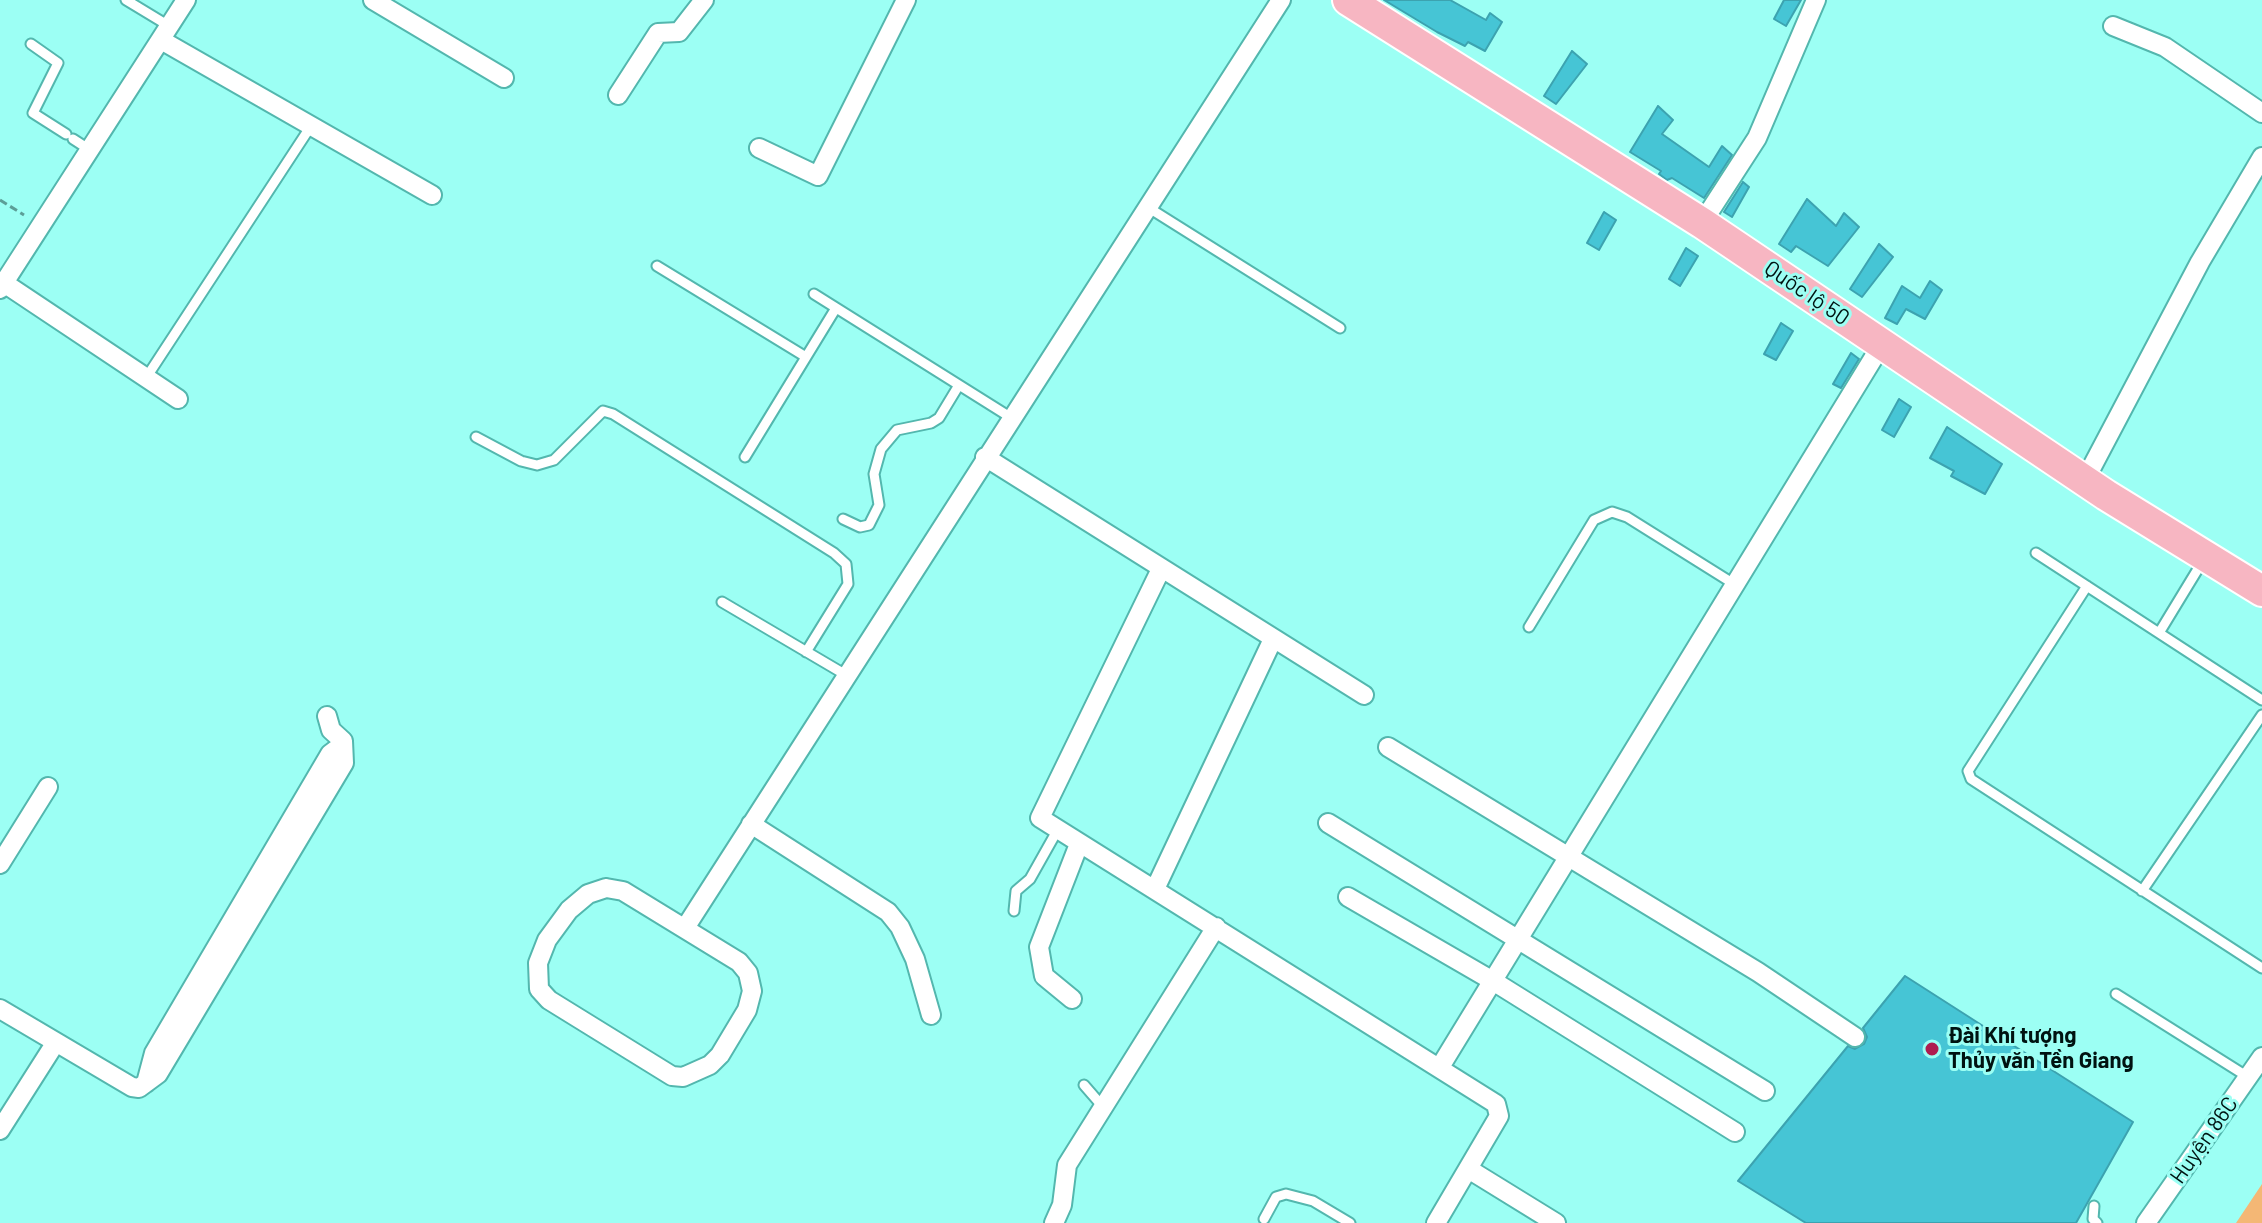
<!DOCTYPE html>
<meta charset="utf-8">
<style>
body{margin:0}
canvas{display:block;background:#9cfff4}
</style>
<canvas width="2262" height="1223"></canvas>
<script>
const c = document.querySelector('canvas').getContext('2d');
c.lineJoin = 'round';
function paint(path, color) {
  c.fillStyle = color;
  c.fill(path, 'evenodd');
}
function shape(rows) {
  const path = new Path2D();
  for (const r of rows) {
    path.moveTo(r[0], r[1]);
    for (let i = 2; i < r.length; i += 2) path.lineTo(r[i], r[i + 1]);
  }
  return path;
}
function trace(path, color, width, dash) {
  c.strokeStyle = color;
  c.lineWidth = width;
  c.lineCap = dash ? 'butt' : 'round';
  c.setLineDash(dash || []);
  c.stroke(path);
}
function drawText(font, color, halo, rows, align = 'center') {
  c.font = font + ' Barlow,sans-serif';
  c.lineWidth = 6;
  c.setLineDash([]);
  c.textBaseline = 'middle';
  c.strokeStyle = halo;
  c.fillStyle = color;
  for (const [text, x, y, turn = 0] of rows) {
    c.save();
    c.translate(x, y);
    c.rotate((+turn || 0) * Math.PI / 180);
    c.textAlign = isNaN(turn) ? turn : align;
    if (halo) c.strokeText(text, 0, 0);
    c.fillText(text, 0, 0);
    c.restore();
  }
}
const green = shape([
 [2262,1184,2262,1223,2236,1223]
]);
const building = shape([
 [1384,0,1450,0,1486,20,1490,13,1502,22,1485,51,1468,42,1465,46,1437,32,1384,0],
 [1784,0,1801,0,1786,26,1774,19,1784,0],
 [1572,51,1587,64,1556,104,1544,96,1572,51],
 [1658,106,1673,120,1662,134,1709,167,1722,146,1732,155,1704,198,1672,178,1667,180,1659,174,1661,171,1630,152,1658,106],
 [1743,182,1749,187,1732,217,1724,212,1743,182],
 [1807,199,1836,226,1844,213,1859,227,1828,266,1796,246,1791,252,1779,244,1807,199],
 [1604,212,1616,220,1599,250,1587,243,1604,212],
 [1879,244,1893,257,1862,297,1850,289,1879,244],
 [1686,248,1698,256,1680,286,1669,279,1686,248],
 [1930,281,1942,290,1925,319,1906,309,1897,324,1885,318,1902,286,1920,298,1930,281],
 [1781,323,1793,331,1776,360,1764,354,1781,323],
 [1851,353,1859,359,1841,388,1833,384,1851,353],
 [1899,399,1911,407,1894,437,1882,430,1899,399],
 [1947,427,2002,464,1985,494,1951,476,1954,471,1930,458,1947,427],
 [1905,976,2133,1122,2076,1223,1806,1223,1738,1181,1848,1046,1855,1049,1864,1044,1867,1037,1863,1028,1905,976]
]);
const path = shape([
 [0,200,24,215]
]);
const service = shape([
 [126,0,169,26],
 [31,44,58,63,33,113,66,134],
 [73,139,90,150],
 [1149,208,1340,328],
 [657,266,806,357],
 [814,294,1010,417],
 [146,378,311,126],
 [476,437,521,461,537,465,554,460,603,411,613,414,834,553,846,564,848,584,806,652],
 [745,457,836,308],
 [843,519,860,527,869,525,879,505,874,474,881,449,897,430,931,423,939,418,959,385],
 [2036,553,2262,700],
 [2087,586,1968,771,1971,779,2262,968],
 [722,602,846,675],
 [1529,627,1594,520,1612,512,1627,517,1734,584],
 [2159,633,2204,559],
 [2142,891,2262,715],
 [1014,911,1016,891,1030,879,1057,831],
 [2116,994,2248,1077],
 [1084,1085,1104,1108],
 [2094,1206,2093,1219,2097,1223],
 [1264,1219,1276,1197,1286,1194,1313,1201,1350,1223]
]);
const minor = shape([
 [373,0,504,78],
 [2113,26,2165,47,2262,113],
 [161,40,432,195],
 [618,95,658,33,679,32,704,0],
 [759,148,818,176,906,0],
 [1702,223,1757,138,1816,0],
 [4,283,178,399],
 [0,289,186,0],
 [985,457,1364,695],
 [2085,480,2200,262,2262,157],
 [1161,569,1040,818,1496,1104,1499,1116,1436,1223],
 [1388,747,1758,972,1855,1037],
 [1328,823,1765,1091],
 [751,824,888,912,900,927,915,959,931,1015],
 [0,864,48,787],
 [606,888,623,891,739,962,748,973,752,991,747,1010,720,1055,710,1065,683,1077,672,1076,549,1000,539,989,538,963,547,940,569,910,588,894,606,888],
 [1155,889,1273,639],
 [1348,897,1493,981,1735,1132],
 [685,928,1281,0],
 [1072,999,1044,976,1039,947,1079,844],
 [0,1009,132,1087,139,1088,158,1074,344,763,343,741,331,730,327,716],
 [1440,1067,1882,344],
 [146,1083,154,1053,330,754,342,745],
 [0,1130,56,1042],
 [1470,1170,1556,1223],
 [1054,1223,1062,1205,1067,1165,1216,927],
 [2146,1223,2262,1057]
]);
const trunk = shape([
 [1348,0,1702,223,2106,495,2262,591]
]);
const markers = [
 [1932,1049,8,"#ae1d50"]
];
const streetNames = [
 ["Quốc lộ 50",1807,293,34],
 ["Huyện 86C",2204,1140,-55]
];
const poiNames = [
 ["Đài Khí tượng",1948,1036],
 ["Thủy văn Tền Giang",1948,1061]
];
paint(green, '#f4b775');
paint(building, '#46c5d5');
trace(building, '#3ca3b0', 2);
trace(service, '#53b7ae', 13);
trace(minor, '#53b7ae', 22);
trace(trunk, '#fff', 34);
trace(path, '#5c9e97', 3, [8, 4]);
trace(service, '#fff', 9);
trace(minor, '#fff', 18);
trace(trunk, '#f7b6c2', 30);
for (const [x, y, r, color] of markers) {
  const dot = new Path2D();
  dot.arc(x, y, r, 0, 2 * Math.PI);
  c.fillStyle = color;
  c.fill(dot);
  trace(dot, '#9cfff4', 3);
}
drawText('22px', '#001311', '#9cfff4', streetNames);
drawText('bold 22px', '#001311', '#9cfff4', poiNames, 'left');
</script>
